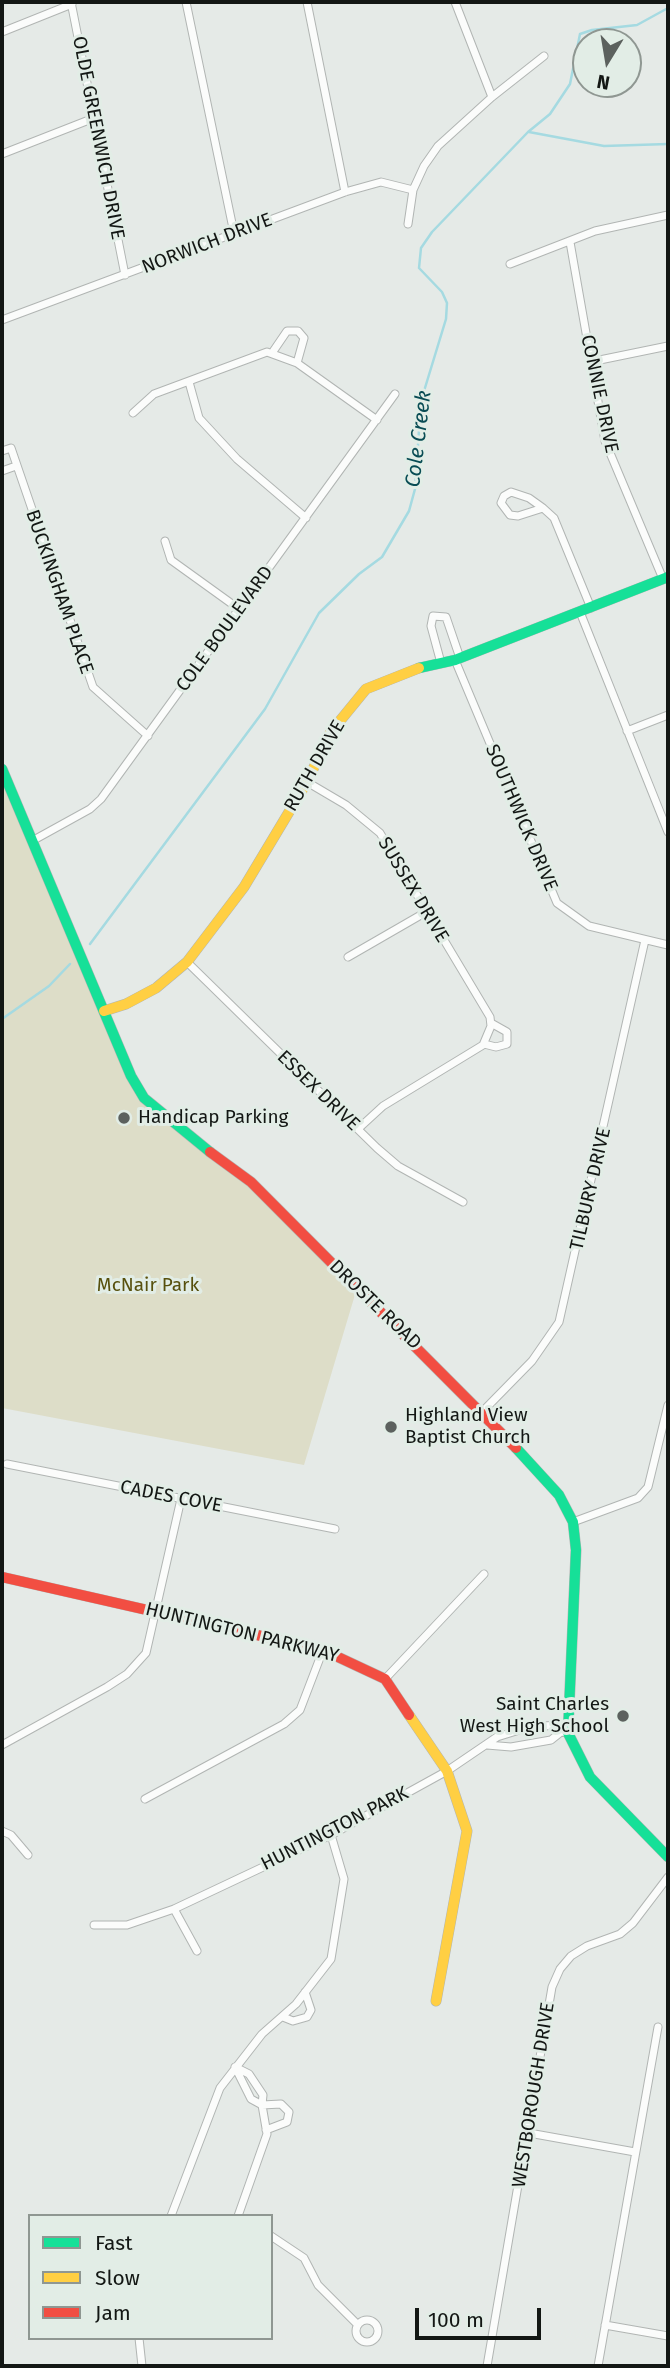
<!DOCTYPE html>
<style>
body{margin:0}
#map{position:relative;width:670px;height:2368px;overflow:hidden;background:#e5eae7;font-family:"Fira Sans",sans-serif}
canvas{display:block}
.frame{position:absolute;inset:0;border:4px solid #131714;pointer-events:none}
.legend{position:absolute;left:28px;top:2214px;width:245px;height:126px;box-sizing:border-box;background:#e2ede6;border:2px solid #8f9792;margin:0;padding:9px 12px;list-style:none;font-size:21px;color:#131714}
.legend li{display:flex;align-items:center;gap:14px;height:35px}
.legend b{width:35px;border:2px solid #8f9792}
.north{position:absolute;left:572px;top:28px;width:70px;height:70px;box-sizing:border-box;background:#e2ede6;border:2px solid #8f9792;border-radius:50%;rotate:191deg;font-size:19px;font-weight:700;line-height:28px;text-align:center;color:#131714}
.north::after{content:'';display:block;margin:auto;width:24px;height:32px;background:#5c615e;clip-path:polygon(50% 0,100% 100%,50% 72%,0 100%)}
.scale{position:absolute;left:415px;top:2308px;width:126px;height:32px;box-sizing:border-box;border:4px solid #131714;border-top:0;padding-left:9px;font-size:21px;line-height:24px;white-space:nowrap;color:#131714;-webkit-text-stroke:5px #e2ede6;paint-order:stroke}
</style>
<div id="map">
<canvas width="670" height="2368"></canvas>
<div class="frame"></div>
<ul class="legend">
<li><b style="height:9px;background:#16e098"></b>Fast</li>
<li><b style="height:9px;background:#ffcf43"></b>Slow</li>
<li><b style="height:9px;background:#f24e42"></b>Jam</li>
</ul>
<div class="north">N</div>
<div class="scale">100 m</div>
</div>
<script>
const c = document.querySelector('canvas').getContext('2d');
c.lineJoin = 'round';
function paint(path, color) {
  c.fillStyle = color;
  c.fill(path, 'evenodd');
}
function shape(rows) {
  const path = new Path2D();
  for (const r of rows) {
    if (r.length === 3) {
      path.moveTo(r[0] + r[2], r[1]);
      path.arc(r[0], r[1], r[2], 0, 2 * Math.PI);
      continue;
    }
    path.moveTo(r[0], r[1]);
    for (let i = 2; i < r.length; i += 2) path.lineTo(r[i], r[i + 1]);
  }
  return path;
}
function trace(path, color, width, dash) {
  c.strokeStyle = color;
  c.lineWidth = width;
  c.lineCap = dash ? 'butt' : 'round';
  c.setLineDash(dash || []);
  c.stroke(path);
}
function drawText(font, color, halo, rows, align = 'center') {
  c.font = font + ' "Fira Sans",sans-serif';
  c.lineWidth = 6;
  c.setLineDash([]);
  c.textBaseline = 'middle';
  c.strokeStyle = halo;
  c.fillStyle = color;
  for (const [text, x, y, turn = 0] of rows) {
    c.save();
    c.translate(x, y);
    c.rotate((+turn || 0) * Math.PI / 180);
    c.textAlign = isNaN(turn) ? turn : align;
    if (halo) c.strokeText(text, 0, 0);
    c.fillText(text, 0, 0);
    c.restore();
  }
}
const green = shape([
 [2,775,144,1098,251,1182,357,1288,304,1465,2,1408]
]);
const stream = shape([
 [529,132,604,146,668,144],
 [90,944,265,709,319,613,359,574,382,557,409,511,415,489,421,401,446,319,447,303,442,292,419,268,421,248,432,232,528,132,550,114,570,84,580,34,592,30,637,25,668,8],
 [2,1019,49,986,70,964]
]);
const street = shape([
 [71,2,125,275],
 [186,2,234,233],
 [307,2,345,192],
 [455,2,492,97],
 [2,32,72,4],
 [2,154,94,118],
 [408,224,413,190,424,166,438,146,492,97,544,56],
 [570,242,605,441,663,579],
 [510,264,595,231,668,215],
 [2,320,345,192,381,182,413,190],
 [272,353,287,331,298,331,304,338,297,363],
 [590,362,668,346],
 [189,382,199,418,237,459,306,518],
 [133,413,154,394,267,352,297,363,377,420],
 [2,451,11,448,93,687,148,736],
 [2,471,16,466],
 [543,508,529,498,511,492,504,496,501,503,510,515,518,516,543,508,554,518,591,608],
 [165,541,171,560,239,609],
 [580,612,668,832],
 [455,660,557,903,589,926,668,945],
 [441,663,431,626,433,616,446,617,460,658],
 [627,731,668,715],
 [307,782,346,805,380,833,490,1017,491,1026,483,1045,383,1106,358,1129],
 [32,841,90,809,101,799,395,394],
 [348,957,426,912],
 [187,962,377,1148,398,1166,463,1202],
 [484,1044,496,1047,507,1044,507,1032,491,1023],
 [483,1411,532,1361,559,1322,645,940],
 [7,1464,335,1529],
 [573,1522,638,1498,648,1487,668,1405],
 [385,1679,484,1574],
 [2,1745,107,1687,127,1674,146,1653,181,1499],
 [487,1745,511,1747,551,1740,561,1732],
 [145,1799,284,1724,300,1710,323,1650],
 [2,1831,11,1835,28,1855],
 [174,1909,197,1951],
 [94,1925,127,1925,174,1909,331,1835,447,1771,497,1737,526,1728,555,1725,561,1732,568,1733],
 [283,2017,293,2021,307,2017,311,2010,305,1992],
 [235,2067,251,2099,262,2105,267,2134,238,2216],
 [235,2067,249,2074,263,2095,262,2105,281,2104,289,2112,287,2122,266,2130],
 [529,2133,635,2152],
 [171,2216,220,2088,262,2034,296,2004,331,1959,344,1879,331,1835],
 [271,2236,304,2258,318,2285,358,2325],
 [367,2331,11],
 [605,2325,668,2336],
 [139,2338,142,2366],
 [487,2366,552,1987,560,1969,571,1956,587,1946,620,1934,633,1923,668,1877],
 [598,2366,658,2027]
]);
const fast = shape([
 [419,668,455,660,668,577],
 [2,769,131,1076,144,1098,210,1152],
 [516,1448,559,1495,573,1522,576,1550,568,1733,590,1777,668,1857]
]);
const slow = shape([
 [104,1011,126,1004,156,988,187,962,244,887,307,782,330,733,366,689,419,668],
 [409,1715,447,1771,467,1831,436,2001]
]);
const jam = shape([
 [210,1152,251,1182,516,1448],
 [2,1577,323,1650,385,1679,409,1715]
]);
const markers = [
 [124,1118,7,"#5c615e"],
 [391,1427,7,"#5c615e"],
 [623,1716,7,"#5c615e"]
];
const streetNames = [
 ["OLDE GREENWICH DRIVE",98,138,79],
 ["NORWICH DRIVE",207,244,-21],
 ["CONNIE DRIVE",599,394,78],
 ["BUCKINGHAM PLACE",59,592,71],
 ["COLE BOULEVARD",225,629,-54],
 ["RUTH DRIVE",315,766,-60],
 ["SOUTHWICK DRIVE",521,818,67],
 ["SUSSEX DRIVE",413,890,59],
 ["ESSEX DRIVE",318,1091,44],
 ["TILBURY DRIVE",591,1189,-77],
 ["DROSTE ROAD",375,1305,44],
 ["CADES COVE",171,1497,11],
 ["HUNTINGTON PARKWAY",242,1633,14],
 ["HUNTINGTON PARK",335,1829,-27],
 ["WESTBOROUGH DRIVE",534,2095,-81]
];
const poiNames = [
 ["Handicap Parking",138,1118],
 ["Highland View",405,1416],
 ["Baptist Church",405,1438],
 ["Saint Charles",609,1705,"right"],
 ["West High School",609,1727,"right"]
];
const parkNames = [
 ["McNair Park",148,1286]
];
const waterNames = [
 ["Cole Creek",419,439,-83]
];
paint(green, '#ddddc8');
trace(stream, '#a5dae1', 2.5);
trace(street, '#b1b5b3', 9);
trace(fast, '#b1b5b3', 11);
trace(slow, '#b1b5b3', 11);
trace(jam, '#b1b5b3', 11);
trace(street, '#fbfcfb', 7);
trace(fast, '#16e098', 10);
trace(slow, '#ffcf43', 10);
trace(jam, '#f24e42', 10);
for (const [x, y, r, color] of markers) {
  const dot = new Path2D();
  dot.arc(x, y, r, 0, 2 * Math.PI);
  c.fillStyle = color;
  c.fill(dot);
  trace(dot, '#e2ede6', 2.5);
}
drawText('19px', '#131714', '#e2ede6', streetNames);
drawText('19px', '#131714', '#e2ede6', poiNames, 'left');
drawText('19px', '#57500d', '#e2ede6', parkNames);
drawText('italic 21px', '#094c54', '#e2ede6', waterNames);
</script>
